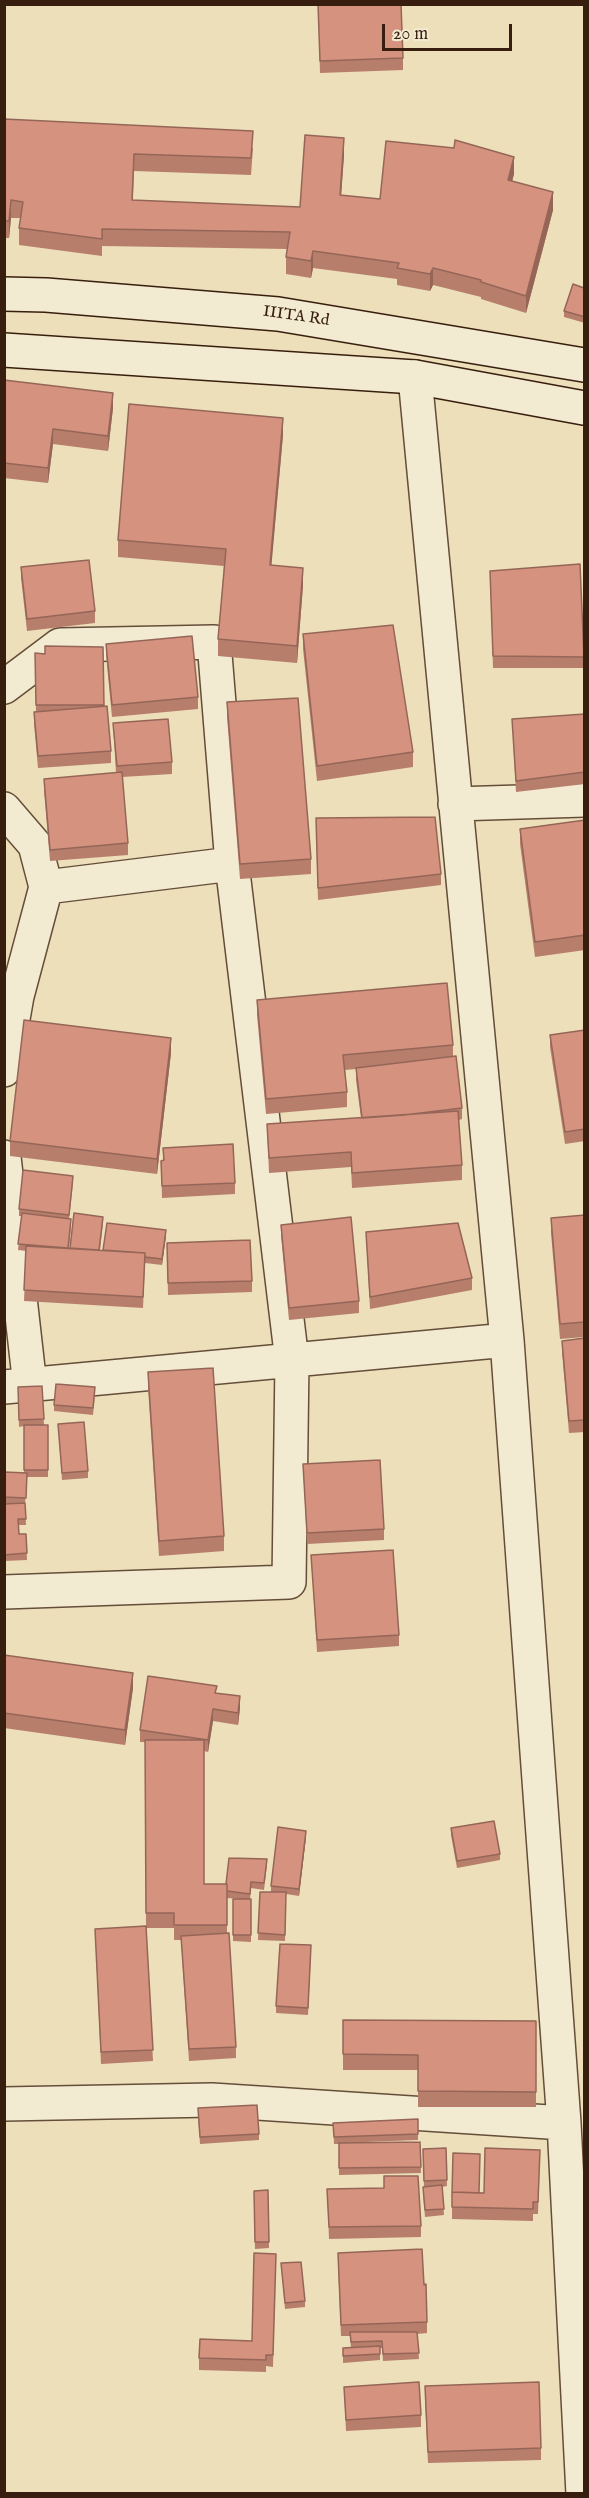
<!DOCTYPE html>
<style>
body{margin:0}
#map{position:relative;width:589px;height:2498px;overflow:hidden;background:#eddfba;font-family:"IM FELL English",serif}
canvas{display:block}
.frame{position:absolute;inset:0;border:6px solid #381e0e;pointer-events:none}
.scale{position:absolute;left:382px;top:24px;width:130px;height:27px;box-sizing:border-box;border:3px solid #381e0e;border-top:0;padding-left:8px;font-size:18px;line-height:21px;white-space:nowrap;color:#381e0e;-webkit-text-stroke:4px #f3ead2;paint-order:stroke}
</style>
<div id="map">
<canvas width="589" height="2498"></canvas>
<div class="frame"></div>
<div class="scale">20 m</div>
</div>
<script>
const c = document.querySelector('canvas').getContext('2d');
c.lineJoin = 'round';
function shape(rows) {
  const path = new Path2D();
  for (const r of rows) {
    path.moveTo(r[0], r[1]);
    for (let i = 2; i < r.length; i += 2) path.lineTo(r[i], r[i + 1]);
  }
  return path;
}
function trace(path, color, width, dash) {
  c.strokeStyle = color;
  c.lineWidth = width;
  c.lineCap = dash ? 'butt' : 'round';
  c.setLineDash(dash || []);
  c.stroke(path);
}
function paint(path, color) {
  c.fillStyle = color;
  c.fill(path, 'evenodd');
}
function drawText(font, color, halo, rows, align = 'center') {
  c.font = font + ' "IM FELL English",serif';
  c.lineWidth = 5;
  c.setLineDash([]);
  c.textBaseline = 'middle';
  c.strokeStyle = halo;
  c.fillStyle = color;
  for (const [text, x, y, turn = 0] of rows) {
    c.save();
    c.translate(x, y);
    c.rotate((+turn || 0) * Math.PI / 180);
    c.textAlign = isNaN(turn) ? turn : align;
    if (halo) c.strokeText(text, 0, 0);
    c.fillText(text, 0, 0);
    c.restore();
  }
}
const street = shape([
 [415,377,507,1340,564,2123,583,2494],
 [4,687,60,645,214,642,232,864,46,887],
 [455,804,584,800],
 [4,809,35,845,46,887,17,996,4,1070],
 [4,1157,30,1386],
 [4,1387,507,1340],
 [4,1592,289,1582,292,1361,232,864],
 [4,2104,212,2100,564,2123]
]);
const secondary = shape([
 [4,294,46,295,278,314,584,365],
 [4,350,415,377,584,408]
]);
const wall = shape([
 [318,4,403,58,403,70,320,73],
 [4,119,253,148,251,175,134,171,133,200,300,207,344,155,341,195,380,199,514,174,512,181,553,210,526,313,481,299,481,297,433,285,430,291,397,285,397,279,313,268,311,278,286,274,286,257,287,249,102,246,102,256,19,245,19,228,21,218,11,218,9,238,4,238],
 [585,287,585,323,564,317,564,311],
 [4,380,113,408,108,451,53,444,48,483,4,478],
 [283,435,271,566,303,585,297,663,218,656,218,639,224,566,118,557,118,540],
 [21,567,95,611,95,623,27,631,21,578],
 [490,571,584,657,584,668,493,668],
 [303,634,413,752,413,767,317,781,303,649],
 [106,644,198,697,198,709,112,717,106,655],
 [103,647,104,706,111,751,111,763,38,768,34,724,34,712,36,712,35,653,45,654],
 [227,702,311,859,311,874,240,879,227,717],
 [585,714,585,784,516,792,512,719],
 [113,723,172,762,172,774,122,777,128,843,128,855,50,861,44,791,44,779,116,773],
 [585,820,585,950,535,957,520,844,520,829],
 [316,829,441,874,441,885,318,900],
 [257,1000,453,1045,453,1056,462,1108,462,1119,459,1120,462,1165,462,1180,352,1188,351,1167,269,1173,267,1124,361,1118,356,1080,356,1069,345,1070,347,1092,347,1107,266,1114,257,1015],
 [585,1030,585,1141,565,1144,550,1047,550,1035],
 [171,1053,157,1174,10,1156,10,1141],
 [163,1148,235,1183,235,1194,162,1198,161,1161,163,1160],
 [73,1183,69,1219,71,1226,69,1248,103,1223,100,1250,103,1250,166,1236,162,1265,145,1263,143,1308,24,1301,26,1251,18,1250,22,1216,19,1216,19,1209],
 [585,1215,585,1337,560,1339,551,1233,551,1218],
 [281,1225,359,1301,359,1313,289,1320,281,1236],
 [366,1232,472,1278,472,1290,370,1309],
 [167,1243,252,1281,252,1292,168,1295],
 [585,1338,585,1432,569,1433,562,1352,562,1341],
 [148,1372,224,1536,224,1551,159,1556,148,1387],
 [42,1386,44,1425,48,1425,48,1477,27,1477,25,1504,26,1525,18,1525,19,1534,26,1534,27,1560,4,1561,4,1472,24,1473,24,1426,19,1427,18,1387],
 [95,1394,93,1415,54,1411,54,1405],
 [58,1424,88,1471,88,1478,62,1480],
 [303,1464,384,1529,384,1540,307,1544],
 [311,1555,399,1635,399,1646,317,1652],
 [4,1655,133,1688,125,1745,4,1728],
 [217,1693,240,1708,238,1725,213,1721,208,1752,204,1751,204,1884,226,1884,267,1865,264,1890,251,1888,250,1899,251,1899,251,1942,233,1941,233,1899,240,1899,227,1898,227,1933,236,2047,236,2058,189,2061,181,1940,174,1940,174,1928,146,1928,153,2061,101,2064,95,1929,146,1926,145,1742,140,1742,140,1730],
 [451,1828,500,1854,500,1860,457,1868,451,1835],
 [306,1837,299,1896,286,1894,285,1941,258,1940,260,1892,271,1892,271,1886],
 [311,1952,308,2015,276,2013,276,2006],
 [343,2020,536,2021,536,2107,418,2107,418,2070,343,2070],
 [198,2115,259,2134,259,2140,200,2144],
 [418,2119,418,2140,365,2142,420,2142,421,2173,339,2175,339,2144,334,2144,333,2123],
 [446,2148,447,2186,442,2187,444,2215,425,2217,423,2193,423,2187,424,2187,423,2149],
 [540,2150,538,2214,533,2214,533,2221,452,2219,452,2194,484,2193],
 [327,2189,421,2226,421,2237,329,2239],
 [268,2190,269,2248,255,2249,254,2191],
 [276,2254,273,2367,266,2366,266,2372,199,2370,199,2358,252,2341],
 [281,2263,305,2301,305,2307,285,2309],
 [338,2264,424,2285,427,2322,427,2333,417,2334,419,2359,383,2361,382,2348,380,2348,380,2360,343,2363,343,2348,351,2348,350,2336,341,2336],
 [344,2387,421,2415,421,2427,346,2431],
 [425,2398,541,2448,541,2460,428,2463]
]);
const shadedWall = shape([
 [344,138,344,155,340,212,340,195],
 [514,157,514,174,508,197,508,180],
 [553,192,553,210,526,313,526,296],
 [11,200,11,218,9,238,9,221],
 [313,251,313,268,311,278,311,261],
 [433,268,433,285,430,291,430,274],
 [113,393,113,408,108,451,108,436],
 [283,418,283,435,270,582,270,565],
 [53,429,53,444,48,483,48,468],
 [303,568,303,585,297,663,297,646],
 [171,1038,171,1053,157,1174,157,1159],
 [166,1230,166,1236,162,1265,162,1259],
 [133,1673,133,1688,125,1745,125,1730],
 [240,1696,240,1708,238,1725,238,1713],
 [213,1709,213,1721,208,1752,208,1740],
 [306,1831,306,1837,299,1896,299,1889]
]);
const building = shape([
 [318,4,401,4,403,58,320,61,318,4],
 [4,119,253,131,251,158,134,154,132,200,300,207,305,135,344,138,340,195,380,199,386,141,454,148,455,140,514,157,508,180,553,192,526,296,481,282,481,280,433,268,430,274,397,268,399,263,313,251,311,261,286,257,290,232,102,229,102,239,19,228,23,202,11,200,9,221,4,221,4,119],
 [573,284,584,288,585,287,585,317,564,311,573,284],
 [4,380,113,393,108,436,53,429,48,468,4,463,4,380],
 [129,404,283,418,270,565,303,568,297,646,218,639,226,549,118,540,129,404],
 [89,560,95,611,27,619,21,567,89,560],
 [580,564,584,657,493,656,490,571,580,564],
 [393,625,413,752,317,766,303,634,393,625],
 [192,636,198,697,112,705,106,644,192,636],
 [45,646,103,647,104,705,36,705,35,653,45,654,45,646],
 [298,698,311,859,240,864,227,702,298,698],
 [107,706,111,751,38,756,34,712,107,706],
 [585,714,585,772,516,781,512,719,585,714],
 [168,719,172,762,117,766,113,723,168,719],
 [122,772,128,843,50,850,44,779,122,772],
 [435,817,441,874,318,888,316,818,435,817],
 [585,820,585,935,535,942,520,829,585,820],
 [447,983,453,1045,343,1055,347,1092,266,1099,257,1000,447,983],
 [24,1020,171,1038,157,1159,10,1141,24,1020],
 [585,1030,585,1129,565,1132,550,1035,585,1030],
 [456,1056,462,1108,404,1115,362,1118,356,1068,456,1056],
 [458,1111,462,1165,352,1173,351,1152,269,1158,267,1124,458,1111],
 [233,1144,235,1183,162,1186,161,1161,164,1160,163,1148,233,1144],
 [23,1170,73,1176,69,1215,19,1209,23,1170],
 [22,1213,71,1219,68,1248,18,1244,22,1213],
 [74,1213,103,1217,99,1250,70,1248,74,1213],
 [585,1215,585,1322,560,1324,551,1218,585,1215],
 [351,1217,359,1301,289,1308,281,1225,351,1217],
 [107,1223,166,1230,162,1259,145,1257,145,1253,103,1250,107,1223],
 [458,1223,472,1278,370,1297,366,1232,458,1223],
 [250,1240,252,1281,168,1283,167,1243,250,1240],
 [26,1246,145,1253,143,1297,24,1290,26,1246],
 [585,1338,585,1420,569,1421,562,1341,585,1338],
 [213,1368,224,1536,159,1541,148,1372,213,1368],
 [56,1384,95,1387,93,1408,54,1405,56,1384],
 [42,1386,44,1419,19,1420,18,1387,42,1386],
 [84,1422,88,1471,62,1473,58,1424,84,1422],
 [24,1425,48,1425,48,1470,24,1470,24,1425],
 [380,1460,384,1529,307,1533,303,1464,380,1460],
 [4,1472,27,1473,26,1498,4,1497,4,1472],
 [25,1503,26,1519,18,1519,19,1534,26,1534,27,1553,4,1555,4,1504,25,1503],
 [393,1550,399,1635,317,1640,311,1555,393,1550],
 [4,1655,133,1673,125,1730,4,1713,4,1655],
 [148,1676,217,1686,215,1693,240,1696,238,1713,213,1709,208,1740,140,1730,148,1676],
 [145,1740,204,1740,204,1884,227,1884,227,1925,174,1925,174,1913,146,1913,145,1740],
 [494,1821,500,1854,457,1861,451,1828,494,1821],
 [278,1827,306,1831,299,1889,271,1886,278,1827],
 [229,1858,267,1859,264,1883,251,1882,250,1894,227,1891,227,1884,226,1884,229,1858],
 [260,1892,286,1892,285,1935,258,1933,260,1892],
 [233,1899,251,1899,251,1935,233,1935,233,1899],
 [146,1926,153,2050,101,2052,95,1929,146,1926],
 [229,1933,236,2047,189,2049,181,1936,229,1933],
 [280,1944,311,1945,308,2008,276,2006,280,1944],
 [343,2020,536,2021,536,2092,418,2091,418,2055,343,2054,343,2020],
 [257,2105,259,2134,200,2137,198,2108,257,2105],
 [418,2119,418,2134,334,2137,333,2123,418,2119],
 [420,2142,421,2167,339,2168,339,2143,420,2142],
 [446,2148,447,2180,424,2181,423,2149,446,2148],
 [485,2148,540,2150,538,2202,533,2202,533,2209,452,2207,452,2192,484,2193,485,2148],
 [453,2153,480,2154,479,2193,452,2192,452,2194,453,2153],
 [384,2176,418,2176,421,2226,329,2227,327,2189,384,2188,384,2176],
 [442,2185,444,2209,425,2210,423,2187,442,2185],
 [268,2190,269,2242,255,2242,254,2191,268,2190],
 [422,2249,424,2285,426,2284,427,2322,341,2325,338,2253,422,2249],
 [254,2253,276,2254,273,2355,266,2355,266,2360,199,2358,200,2339,252,2341,254,2253],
 [301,2262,305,2301,285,2303,281,2263,301,2262],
 [350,2332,417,2332,419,2353,383,2354,382,2341,351,2342,350,2332],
 [380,2346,380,2354,343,2356,343,2348,380,2346],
 [419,2382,421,2415,346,2420,344,2387,419,2382],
 [539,2382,541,2448,428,2452,425,2386,539,2382]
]);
const streetNames = [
 ["IIITA Rd",296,317,8]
];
trace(street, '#654e39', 36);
trace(secondary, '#381e0e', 36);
trace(street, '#f3ead2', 33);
trace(secondary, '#f3ead2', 33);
paint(wall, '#b77e6c');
paint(shadedWall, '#956658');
paint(building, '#d5927e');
trace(building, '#956658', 1.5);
drawText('16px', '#381e0e', '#f3ead2', streetNames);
</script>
